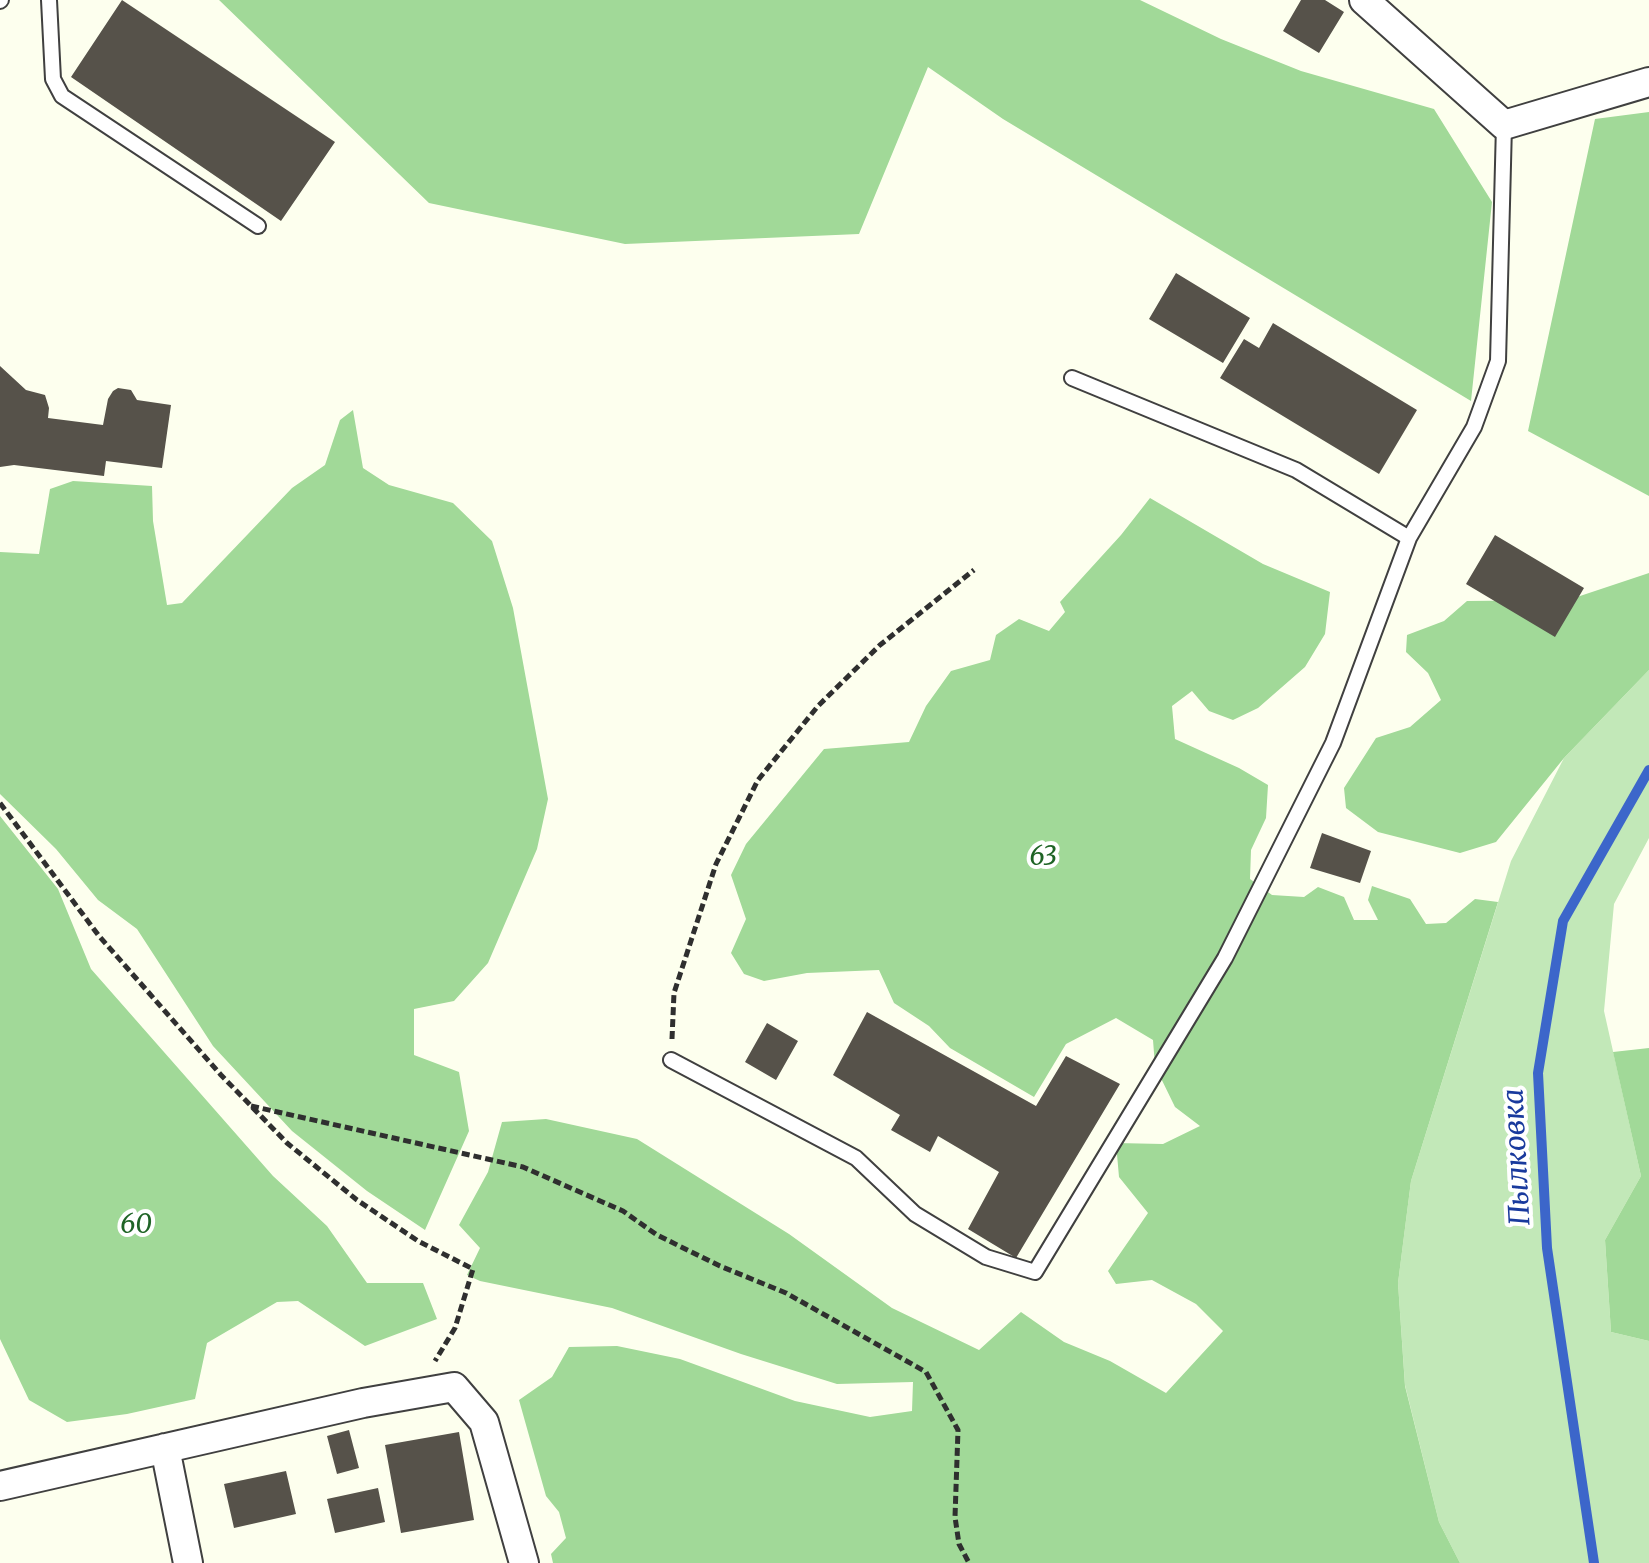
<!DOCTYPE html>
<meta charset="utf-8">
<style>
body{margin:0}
canvas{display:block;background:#fdffee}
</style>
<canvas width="1649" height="1563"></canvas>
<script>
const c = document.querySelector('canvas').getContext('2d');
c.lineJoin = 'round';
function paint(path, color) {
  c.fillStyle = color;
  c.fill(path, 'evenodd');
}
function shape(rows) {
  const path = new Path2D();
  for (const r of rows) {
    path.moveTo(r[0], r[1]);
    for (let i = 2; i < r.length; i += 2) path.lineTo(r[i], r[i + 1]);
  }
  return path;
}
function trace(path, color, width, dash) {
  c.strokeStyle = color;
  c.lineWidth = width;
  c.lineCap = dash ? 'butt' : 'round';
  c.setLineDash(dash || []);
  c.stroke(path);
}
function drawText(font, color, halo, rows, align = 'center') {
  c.font = font + ' Merriweather,serif';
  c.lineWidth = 8;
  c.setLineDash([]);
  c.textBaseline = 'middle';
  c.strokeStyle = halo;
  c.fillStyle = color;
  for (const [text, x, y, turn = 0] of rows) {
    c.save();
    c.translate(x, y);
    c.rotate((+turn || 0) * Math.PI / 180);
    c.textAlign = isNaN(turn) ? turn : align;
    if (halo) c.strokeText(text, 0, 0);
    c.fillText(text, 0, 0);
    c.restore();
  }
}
const green = shape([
 [1649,670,1649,838,1614,904,1604,1011,1641,1176,1605,1240,1611,1332,1649,1341,1649,1563,1460,1563,1439,1522,1405,1385,1398,1283,1411,1181,1511,861,1564,758]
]);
const forest = shape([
 [219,0,1140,0,1221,39,1301,71,1434,109,1492,202,1471,401,1003,119,928,67,859,234,625,244,429,203],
 [1649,112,1649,496,1528,431,1595,119],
 [353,410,363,468,389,485,453,503,492,541,513,608,548,799,537,849,488,963,454,1001,414,1009,414,1055,459,1072,469,1131,425,1230,367,1191,292,1131,213,1046,137,929,98,900,56,849,0,794,0,552,39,554,50,489,73,481,152,486,153,521,167,605,182,603,292,488,325,465,340,420],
 [1150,498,1263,564,1330,592,1325,634,1305,667,1258,708,1233,720,1209,711,1192,691,1172,706,1175,739,1239,768,1268,785,1266,818,1251,850,1250,879,1272,895,1304,897,1318,887,1344,897,1354,920,1378,920,1368,900,1372,886,1410,899,1426,924,1446,923,1475,899,1498,902,1411,1181,1398,1283,1405,1386,1439,1522,1460,1563,553,1563,551,1554,566,1538,559,1512,546,1496,519,1400,552,1377,569,1347,617,1346,680,1359,795,1401,870,1417,912,1411,913,1382,837,1384,741,1354,612,1308,480,1281,467,1275,480,1248,459,1225,488,1172,502,1122,546,1119,637,1139,789,1234,892,1308,979,1350,1021,1312,1064,1342,1110,1361,1166,1393,1223,1331,1196,1304,1152,1280,1116,1284,1108,1271,1148,1213,1119,1177,1116,1143,1163,1144,1200,1126,1175,1107,1155,1066,1153,1040,1116,1018,1066,1044,1034,1097,950,1048,929,1026,894,1003,879,970,807,973,764,981,744,974,731,953,746,919,731,875,746,844,824,749,909,742,926,706,951,671,990,660,996,635,1019,619,1049,631,1065,612,1060,602,1121,535],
 [1649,573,1649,670,1564,758,1496,842,1460,853,1378,832,1346,808,1344,788,1376,738,1410,727,1441,700,1428,673,1406,652,1407,635,1444,621,1467,601,1568,600],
 [0,816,58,889,91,969,273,1176,327,1226,367,1283,423,1283,437,1319,365,1346,298,1301,277,1302,207,1343,195,1399,127,1414,67,1422,29,1400,0,1339],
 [1649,1048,1649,1341,1611,1332,1605,1240,1641,1176,1613,1052]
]);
const stream = shape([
 [1594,1563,1547,1248,1538,1073,1563,921,1649,770]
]);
const building = shape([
 [122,0,335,142,281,221,71,77],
 [1301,0,1325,0,1344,12,1319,53,1283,31],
 [1176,273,1250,318,1223,363,1149,319],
 [1273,323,1417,410,1379,474,1220,378,1244,339,1259,348],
 [0,366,26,390,45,395,49,408,48,418,103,425,108,399,113,391,118,388,131,390,137,400,171,405,162,468,106,461,104,476,14,465,0,467],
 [1495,535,1584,588,1555,637,1466,584],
 [1322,833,1371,851,1360,883,1310,868],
 [867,1012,1036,1106,1066,1056,1120,1084,1016,1258,968,1229,999,1172,938,1136,930,1152,891,1130,900,1115,833,1075],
 [767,1023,798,1041,776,1080,745,1062],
 [349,1430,359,1468,337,1474,327,1436],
 [459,1432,474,1520,401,1533,385,1445],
 [286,1471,296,1514,234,1528,224,1484],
 [378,1488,385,1522,335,1533,327,1499]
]);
const path = shape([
 [0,803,99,936,221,1075,287,1143,357,1200,418,1241,473,1269,455,1328,435,1361],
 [672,1039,674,993,716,864,758,780,818,706,880,645,974,570],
 [251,1106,523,1167,623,1211,657,1235,720,1266,786,1293,926,1372,958,1430,955,1517,959,1544,969,1563]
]);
const lane = shape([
 [49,0,53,79,62,96,258,226],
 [0,1,1,0],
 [1409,538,1474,427,1498,361,1504,125],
 [671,1060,856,1158,915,1214,986,1257,1035,1272,1225,958,1333,743,1409,538,1296,470,1072,378]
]);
const street = shape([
 [1364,0,1504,125,1649,82],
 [165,1448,188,1563],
 [0,1486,363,1403,454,1387,484,1422,524,1563]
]);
const parkNames = [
 ["63",1043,858],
 ["60",136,1226]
];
const waterNames = [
 ["Пылковка",1518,1157,-93]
];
paint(green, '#c2e8b8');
paint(forest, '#a1d998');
trace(stream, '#3c66ca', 10);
paint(building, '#56524a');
trace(lane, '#404040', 18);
trace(street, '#404040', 32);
trace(path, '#2f2f2f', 5, [8, 4]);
trace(lane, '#fff', 14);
trace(street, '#fff', 28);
drawText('italic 26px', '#1f6426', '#fff', parkNames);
drawText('italic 28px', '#193a9d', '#fff', waterNames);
</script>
